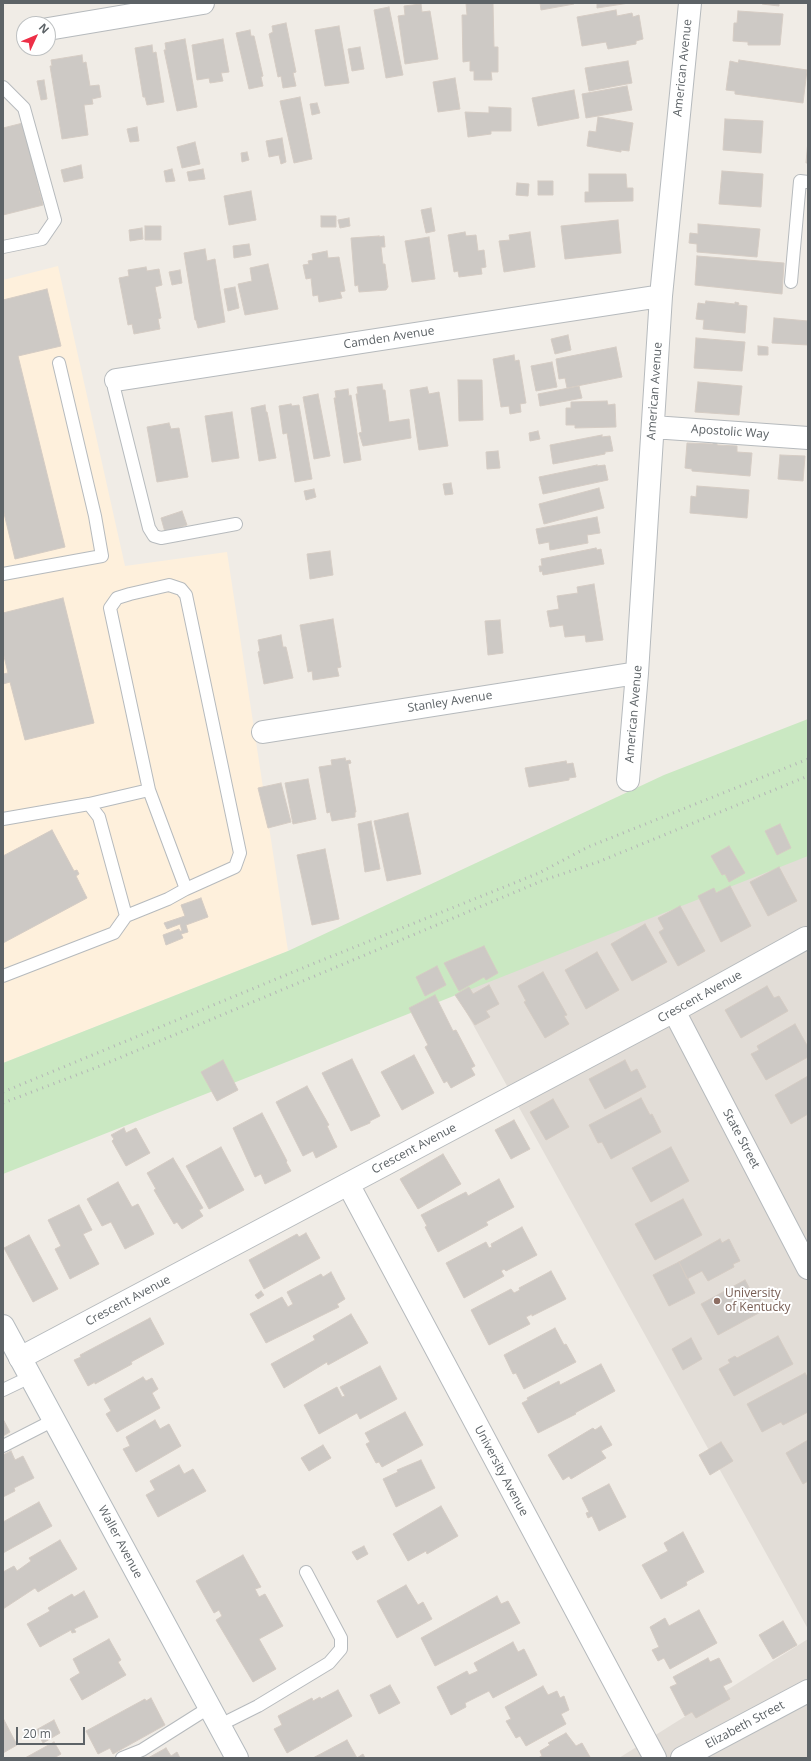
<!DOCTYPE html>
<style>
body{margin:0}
#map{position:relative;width:811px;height:1761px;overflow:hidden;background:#f0ece6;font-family:"Open Sans",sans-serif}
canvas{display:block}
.frame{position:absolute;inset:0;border:4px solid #5d6367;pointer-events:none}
.north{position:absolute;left:16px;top:16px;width:40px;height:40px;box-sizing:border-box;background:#fff;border:1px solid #bec1c2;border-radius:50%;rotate:46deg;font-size:11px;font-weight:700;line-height:16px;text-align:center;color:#5d6367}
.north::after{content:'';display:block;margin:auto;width:14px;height:18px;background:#ed2f47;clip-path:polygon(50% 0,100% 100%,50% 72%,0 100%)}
.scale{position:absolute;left:16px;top:1727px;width:69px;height:18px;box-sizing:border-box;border:2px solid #5d6367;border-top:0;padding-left:5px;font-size:12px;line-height:14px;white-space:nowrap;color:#5d6367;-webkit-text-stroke:3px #fff;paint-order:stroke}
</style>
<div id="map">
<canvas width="811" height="1761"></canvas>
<div class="frame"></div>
<div class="north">N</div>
<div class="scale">20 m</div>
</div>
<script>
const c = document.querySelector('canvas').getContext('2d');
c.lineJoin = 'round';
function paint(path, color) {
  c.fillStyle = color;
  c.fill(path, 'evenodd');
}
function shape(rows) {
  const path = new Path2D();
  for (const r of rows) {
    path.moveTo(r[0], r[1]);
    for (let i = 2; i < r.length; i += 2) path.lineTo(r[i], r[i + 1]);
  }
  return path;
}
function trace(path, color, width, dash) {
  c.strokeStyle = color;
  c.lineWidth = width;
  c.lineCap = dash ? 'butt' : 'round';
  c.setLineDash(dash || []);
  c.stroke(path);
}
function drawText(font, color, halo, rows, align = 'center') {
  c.font = font + ' "Open Sans",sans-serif';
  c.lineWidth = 4;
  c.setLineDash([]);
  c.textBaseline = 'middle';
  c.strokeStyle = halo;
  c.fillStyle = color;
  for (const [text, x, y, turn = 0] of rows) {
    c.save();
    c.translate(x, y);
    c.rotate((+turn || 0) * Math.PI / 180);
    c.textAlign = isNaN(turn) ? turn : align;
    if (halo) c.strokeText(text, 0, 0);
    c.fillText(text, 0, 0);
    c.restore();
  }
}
const commercial = shape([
 [58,266,125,566,227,552,288,951,3,1063,3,280]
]);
const education = shape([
 [808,847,808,1629,445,974],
 [808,1639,808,1758,619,1758]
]);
const green = shape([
 [808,719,808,856,3,1174,3,1063,288,951,664,775]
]);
const building = shape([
 [466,3,493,3,494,47,498,47,498,72,491,72,492,80,474,80,474,71,470,71,470,61,463,62,462,15,467,15,466,3],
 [540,3,574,3,574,4,541,10,540,3],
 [597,3,629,3,597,8,597,3],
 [762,3,779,3,779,6,762,4,762,3],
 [421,4,422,12,430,11,438,59,405,64,398,16,405,15,404,6,421,4],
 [389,7,403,75,386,78,374,10,389,7],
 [616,10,617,16,632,13,633,17,639,15,643,39,636,41,636,44,608,49,606,42,582,46,577,17,616,10],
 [738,11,783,14,780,45,748,45,748,42,733,41,734,23,737,23,738,11],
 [286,23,296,72,293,73,296,86,283,88,281,76,278,77,269,34,273,32,272,26,286,23],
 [339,26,349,83,325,86,315,30,339,26],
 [250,30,251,36,254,36,263,76,261,77,263,86,249,89,236,33,250,30],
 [185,39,197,107,177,111,164,50,166,50,165,43,185,39],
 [223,39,229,72,221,73,223,81,210,83,209,78,197,80,192,45,223,39],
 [152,45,153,53,156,52,164,102,147,105,145,97,143,97,135,48,152,45],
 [360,47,364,69,352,71,348,49,360,47],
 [82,55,83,63,86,62,90,86,99,85,101,97,92,99,93,104,84,105,88,135,62,139,50,66,52,66,51,60,82,55],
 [739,60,807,70,803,103,735,94,735,91,726,90,730,61,738,63,739,60],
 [628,61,632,83,589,91,585,68,628,61],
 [455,78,460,109,438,112,433,82,455,78],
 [44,80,47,99,41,100,37,81,44,80],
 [627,86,632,110,586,118,582,94,627,86],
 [574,90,579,118,538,126,532,98,574,90],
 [300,97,312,159,294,163,280,101,300,97],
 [317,103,320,113,312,115,310,104,317,103],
 [489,107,511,108,511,131,491,131,491,134,468,137,465,112,489,113,489,107],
 [598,117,633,123,629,151,621,150,621,152,587,146,589,131,596,132,598,117],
 [725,119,763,121,761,153,723,150,725,119],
 [23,123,43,205,3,215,3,128,23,123],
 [137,127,139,141,130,142,127,129,137,127],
 [282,138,286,162,281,164,279,155,269,157,266,141,282,138],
 [808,140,808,163,806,163,808,140],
 [195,142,200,164,182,168,177,147,195,142],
 [247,152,249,160,242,162,241,153,247,152],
 [81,165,83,178,64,182,61,170,81,165],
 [172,169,175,181,166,182,164,171,172,169],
 [203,169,205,179,189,181,187,172,203,169],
 [722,171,763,174,761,207,719,204,722,171],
 [589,174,626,174,627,188,633,188,633,201,585,202,585,192,589,192,589,174],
 [538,181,553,181,553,195,538,195,538,181],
 [517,183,529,184,528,196,516,195,517,183],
 [251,191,256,220,229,225,224,196,251,191],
 [431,208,435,231,426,233,421,210,431,208],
 [321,216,336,216,336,227,321,227,321,216],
 [349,218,350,226,340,228,338,220,349,218],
 [618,220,621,253,565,259,561,226,618,220],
 [698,224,760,229,757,257,697,252,697,244,689,243,690,233,698,234,698,224],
 [145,226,161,226,161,240,145,240,145,226],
 [142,228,143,239,130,241,129,230,142,228],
 [465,232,466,236,476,235,478,251,484,250,486,267,481,268,482,274,459,277,458,271,454,272,448,235,465,232],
 [530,232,535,267,504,272,499,241,510,240,509,235,530,232],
 [379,236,379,237,384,236,385,247,381,247,383,264,385,264,388,287,386,290,359,292,358,285,355,286,351,238,379,236],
 [429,237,435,279,412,282,405,241,429,237],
 [249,244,251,255,234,258,233,246,249,244],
 [205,249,207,261,215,259,225,322,198,328,196,320,195,320,184,253,205,249],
 [327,251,328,258,339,257,345,291,340,292,342,298,319,302,318,295,313,296,311,278,306,279,303,265,309,264,308,261,313,260,312,254,327,251],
 [697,256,784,263,782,294,695,285,697,256],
 [268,264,278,309,245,315,238,284,252,281,250,268,268,264],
 [146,267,147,271,159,269,162,285,155,287,161,318,158,319,160,329,134,334,132,324,128,325,119,278,129,276,128,270,146,267],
 [180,270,182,283,172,285,169,272,180,270],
 [235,287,239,308,228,311,224,289,235,287],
 [47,289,61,346,18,356,65,547,15,559,3,509,3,300,47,289],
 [706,301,735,304,735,302,739,303,738,305,747,306,745,333,703,329,704,320,696,319,698,303,705,304,706,301],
 [774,318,808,321,808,345,772,343,774,318],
 [568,335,571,350,555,354,551,339,568,335],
 [696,338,745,342,742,371,694,368,696,338],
 [758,346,768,347,768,355,758,355,758,346],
 [616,347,622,377,567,388,565,378,559,379,556,359,616,347],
 [514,355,515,361,519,360,526,403,520,404,521,412,510,414,509,406,501,407,493,359,514,355],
 [552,362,557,387,536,391,531,366,552,362],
 [458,380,482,380,483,420,459,421,458,380],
 [698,382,742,386,739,415,695,412,698,382],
 [382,384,383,390,385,390,389,422,409,419,411,438,363,446,359,433,362,432,356,394,358,394,357,387,382,384],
 [579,386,582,398,540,406,538,394,579,386],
 [427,387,429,394,439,392,448,446,419,450,410,390,427,387],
 [348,389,349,396,351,395,361,460,344,463,334,398,336,398,335,391,348,389],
 [318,394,330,456,314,459,303,397,318,394],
 [607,401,608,405,615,404,616,427,575,428,575,425,566,425,566,408,571,408,571,402,607,401],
 [291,404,292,406,299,405,312,479,295,482,287,433,283,434,279,406,291,404],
 [265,405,266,412,267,412,276,458,259,461,251,408,265,405],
 [232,412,239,458,212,462,205,416,232,412],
 [169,423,171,429,179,428,188,477,157,482,147,427,169,423],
 [538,431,540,439,530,441,529,433,538,431],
 [602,435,602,437,610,436,613,451,605,452,605,454,553,464,550,445,602,435],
 [713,441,717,441,717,445,737,446,737,452,752,453,750,476,692,471,692,469,685,468,687,443,713,444,713,441],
 [498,451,500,468,487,469,486,452,498,451],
 [780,455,805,456,803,481,778,479,780,455],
 [597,465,597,466,605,465,608,480,543,494,539,477,597,465],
 [451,483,453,494,445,495,443,484,451,483],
 [697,486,749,490,747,518,690,513,691,496,696,497,697,486],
 [599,488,604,508,544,524,539,504,599,488],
 [314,489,316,497,306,500,304,491,314,489],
 [182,511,187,525,165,532,161,518,182,511],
 [597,517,600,533,587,535,588,543,550,550,549,542,539,544,536,529,597,517],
 [596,548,597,550,601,549,604,564,543,575,542,571,540,572,539,566,542,566,541,559,596,548],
 [330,551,333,575,310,579,307,554,330,551],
 [594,584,603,640,586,642,585,635,565,637,563,625,550,627,547,611,559,609,557,596,578,593,577,587,594,584],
 [63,598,94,723,25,740,10,682,3,684,3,674,8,673,3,652,3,613,63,598],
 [333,619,341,667,337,668,339,676,313,680,312,671,308,672,300,625,333,619],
 [500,620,503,653,488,655,485,621,500,620],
 [281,635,283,647,286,647,293,678,264,684,258,652,260,651,258,640,281,635],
 [345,758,346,761,350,760,351,763,348,764,356,812,355,812,355,817,332,821,330,812,327,813,319,767,332,765,331,760,345,758],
 [566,761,567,764,573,763,576,777,569,778,569,780,529,787,525,768,566,761],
 [308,779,316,819,293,824,285,783,308,779],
 [281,783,291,822,268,828,258,788,281,783],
 [408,813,421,874,387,881,374,821,408,813],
 [371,821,380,869,365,872,358,824,371,821],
 [780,824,791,848,777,855,765,831,780,824],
 [52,830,74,871,77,870,79,874,76,876,87,898,3,943,3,856,52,830],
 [729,846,745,873,729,882,725,874,722,875,711,856,729,846],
 [325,849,339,919,312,925,297,855,325,849],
 [779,867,797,901,768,916,750,882,779,867],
 [730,886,751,926,721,942,698,896,714,888,716,893,730,886],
 [201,898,208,917,186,925,188,932,181,934,183,938,166,945,163,935,179,929,180,931,182,931,180,924,167,929,164,923,185,916,181,905,201,898],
 [680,906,705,951,678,966,659,932,664,929,658,918,680,906],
 [645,924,667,962,632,981,611,944,645,924],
 [484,946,498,973,486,980,484,977,459,991,444,963,484,946],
 [597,952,619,990,586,1009,565,970,597,952],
 [437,966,446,985,425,996,416,977,437,966],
 [543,972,567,1015,564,1016,569,1024,545,1038,524,1002,526,1001,518,986,543,972],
 [489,985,499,1004,486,1011,490,1017,475,1025,455,995,469,987,473,994,489,985],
 [767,986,774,998,779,996,788,1011,741,1038,725,1010,767,986],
 [435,995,453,1031,456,1030,475,1066,471,1068,475,1075,451,1088,447,1081,444,1083,425,1047,428,1045,409,1008,435,995],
 [795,1024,808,1047,808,1057,766,1080,751,1054,759,1050,757,1046,795,1024],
 [414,1055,434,1093,402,1110,381,1072,414,1055],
 [352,1059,380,1116,370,1121,370,1123,351,1131,322,1073,352,1059],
 [223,1060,238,1090,217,1101,201,1072,223,1060],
 [625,1060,631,1072,637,1069,646,1087,605,1109,589,1079,625,1060],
 [808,1076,808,1114,791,1124,775,1095,808,1076],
 [307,1086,329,1125,327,1126,337,1147,316,1158,313,1151,303,1156,276,1102,307,1086],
 [641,1098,650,1115,652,1114,661,1132,611,1159,602,1142,598,1143,589,1125,641,1098],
 [553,1099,569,1127,546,1140,530,1112,553,1099],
 [262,1113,287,1161,286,1162,291,1171,265,1184,261,1174,255,1177,233,1128,262,1113],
 [514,1120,530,1149,511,1159,495,1130,514,1120],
 [124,1128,126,1133,136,1128,150,1153,126,1166,112,1141,114,1139,111,1135,124,1128],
 [221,1147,244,1190,209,1209,186,1166,221,1147],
 [671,1147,689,1181,651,1202,632,1168,671,1147],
 [443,1154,461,1184,418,1209,400,1179,443,1154],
 [173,1158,203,1208,199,1210,203,1216,182,1229,177,1222,174,1224,154,1190,156,1189,147,1173,173,1158],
 [499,1179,514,1207,486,1222,488,1225,438,1252,425,1227,427,1226,421,1215,466,1192,468,1196,499,1179],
 [118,1182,132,1207,138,1204,154,1234,125,1249,111,1222,102,1226,87,1199,118,1182],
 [683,1199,702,1235,655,1260,635,1224,683,1199],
 [79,1205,92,1230,83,1234,99,1264,70,1279,55,1249,61,1246,48,1220,79,1205],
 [522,1227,537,1255,506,1271,504,1269,501,1271,504,1276,464,1298,446,1263,486,1242,489,1248,492,1247,491,1244,522,1227],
 [306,1233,320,1258,264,1289,249,1260,297,1234,299,1237,306,1233],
 [29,1235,58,1289,33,1302,4,1248,29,1235],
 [720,1239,722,1243,729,1239,740,1261,733,1264,734,1267,708,1281,702,1271,687,1279,679,1262,720,1239],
 [679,1262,695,1293,669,1306,653,1275,679,1262],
 [551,1271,566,1299,532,1316,532,1314,526,1317,530,1324,489,1345,471,1310,511,1289,514,1293,520,1290,519,1288,551,1271],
 [331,1272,345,1299,337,1304,339,1307,266,1343,250,1314,282,1297,288,1307,293,1304,287,1292,321,1274,323,1277,331,1272],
 [745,1280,751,1291,754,1289,766,1309,718,1335,701,1304,745,1280],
 [261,1291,264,1295,258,1299,255,1295,261,1291],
 [351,1314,368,1343,328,1365,327,1362,284,1388,271,1364,315,1340,313,1336,351,1314],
 [150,1318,164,1344,131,1362,132,1364,95,1384,95,1382,88,1386,74,1360,81,1357,80,1355,150,1318],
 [555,1328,564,1345,566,1344,576,1362,524,1389,516,1373,513,1374,504,1355,555,1328],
 [778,1336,793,1364,734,1396,719,1369,730,1363,728,1360,735,1356,737,1358,778,1336],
 [691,1338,702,1359,683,1370,672,1349,691,1338],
 [601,1364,615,1391,575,1413,576,1414,538,1433,522,1403,528,1400,527,1398,559,1381,560,1385,601,1364],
 [380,1366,397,1399,360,1419,357,1413,319,1434,304,1405,337,1387,342,1397,345,1396,340,1387,380,1366],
 [805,1373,808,1378,808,1412,783,1425,781,1422,762,1432,747,1404,805,1373],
 [143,1377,146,1381,152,1378,158,1389,152,1393,160,1408,117,1432,106,1414,111,1411,104,1399,143,1377],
 [405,1412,423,1445,382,1467,379,1462,376,1463,366,1444,370,1442,365,1433,405,1412],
 [3,1419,10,1432,3,1436,3,1419],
 [155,1420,160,1429,169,1424,181,1446,136,1472,123,1449,130,1446,126,1437,155,1420],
 [601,1426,612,1445,601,1451,606,1458,571,1479,569,1476,563,1480,548,1455,593,1428,595,1430,601,1426],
 [808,1440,808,1481,803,1484,786,1453,808,1440],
 [721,1442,733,1461,710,1475,699,1455,721,1442],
 [323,1445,331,1458,309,1471,301,1458,323,1445],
 [11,1451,15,1460,23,1456,34,1478,14,1488,15,1491,3,1497,3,1455,11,1451],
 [421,1460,435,1488,396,1507,383,1479,398,1472,397,1470,421,1460],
 [179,1465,184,1474,193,1469,206,1491,158,1517,146,1495,155,1490,150,1481,179,1465],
 [609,1484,626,1517,599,1531,592,1516,588,1518,586,1513,589,1512,582,1498,609,1484],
 [39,1502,52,1526,3,1553,3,1522,39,1502],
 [441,1506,458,1536,427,1554,426,1551,408,1561,393,1534,441,1506],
 [683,1532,704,1572,686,1582,687,1585,661,1599,642,1565,668,1551,664,1543,683,1532],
 [60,1540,77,1569,38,1592,35,1588,3,1609,3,1572,14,1566,17,1571,31,1561,29,1558,60,1540],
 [364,1546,368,1554,357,1560,352,1552,364,1546],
 [243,1555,261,1587,255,1589,259,1597,265,1594,283,1626,259,1639,276,1669,253,1682,216,1620,222,1616,219,1610,214,1613,196,1581,243,1555],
 [406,1585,418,1605,423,1602,432,1619,397,1638,377,1601,406,1585],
 [84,1591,98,1617,74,1629,76,1632,72,1633,71,1630,40,1647,27,1624,50,1611,48,1608,72,1594,74,1597,84,1591],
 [497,1596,501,1604,508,1601,520,1623,435,1666,421,1638,497,1596],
 [699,1610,717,1643,670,1669,664,1658,658,1661,652,1650,659,1647,650,1627,665,1618,669,1626,699,1610],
 [783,1621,797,1645,773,1659,759,1635,783,1621],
 [109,1639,121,1660,118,1662,126,1675,82,1700,70,1679,80,1673,73,1659,109,1639],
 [513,1642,518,1652,524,1649,537,1675,493,1698,489,1691,465,1703,466,1707,451,1715,437,1687,467,1671,469,1675,478,1671,474,1663,513,1642],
 [708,1658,710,1662,719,1658,732,1682,723,1686,730,1699,696,1718,692,1712,685,1716,670,1687,677,1684,673,1677,708,1658],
 [390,1685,400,1703,379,1714,370,1695,390,1685],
 [543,1686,548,1695,557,1691,560,1698,564,1696,569,1710,561,1714,566,1724,526,1746,520,1736,516,1738,506,1721,511,1719,505,1707,543,1686],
 [338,1690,352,1716,287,1753,274,1729,282,1725,278,1716,312,1698,313,1701,320,1697,321,1699,338,1690],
 [151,1698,165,1725,113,1754,110,1748,98,1754,86,1731,145,1699,146,1701,151,1698],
 [3,1718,17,1745,3,1753,3,1718],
 [54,1720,60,1733,43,1743,36,1730,54,1720],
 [566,1733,576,1746,582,1743,590,1757,538,1758,542,1756,540,1751,550,1745,548,1743,566,1733],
 [347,1740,357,1758,363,1754,365,1758,313,1758,347,1740],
 [54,1742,61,1754,54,1758,25,1758,54,1742],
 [166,1748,171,1756,177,1752,180,1758,148,1758,166,1748]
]);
const lane = shape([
 [3,87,24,108,55,220,42,239,3,247],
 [791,282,800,181,808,182],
 [116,380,114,388,149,528,154,536,161,538,236,524],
 [3,574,102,556,95,516,59,363],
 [89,804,149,790,110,608,117,598,130,594,169,585,181,589,186,595,240,853,235,867,186,889],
 [3,819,89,804,99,817,126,916,114,933,3,976],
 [126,916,168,899,186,889,149,790],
 [3,1390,30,1377],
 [3,1446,54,1420],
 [220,1725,258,1706,329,1663,341,1649,341,1638,306,1572],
 [122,1758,142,1750,210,1707]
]);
const street = shape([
 [48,29,203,3],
 [116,380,661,296],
 [653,427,808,438],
 [263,732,637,673],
 [628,780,637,673,661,296,690,3],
 [674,1011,808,1268],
 [348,1184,655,1758],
 [20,1358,674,1011,806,938],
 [682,1758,808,1691]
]);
const secondary = shape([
 [3,1326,237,1758]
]);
const rail = shape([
 [3,1092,310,965,539,873,588,847,808,759],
 [3,1103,100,1066,544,880,598,862,808,776]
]);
const markers = [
 [717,1301,4,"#8d6e63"]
];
const streetNames = [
 ["American Avenue",683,68,-84],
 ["Camden Avenue",389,338,-9],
 ["American Avenue",655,391,-86],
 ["Apostolic Way",730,432,4],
 ["Stanley Avenue",450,702,-9],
 ["American Avenue",634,714,-85],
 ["Crescent Avenue",700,997,-29],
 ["State Street",741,1139,62],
 ["Crescent Avenue",414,1149,-28],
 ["Crescent Avenue",128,1301,-28],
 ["University Avenue",501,1471,62],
 ["Waller Avenue",120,1542,62],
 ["Elizabeth Street",745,1725,-28]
];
const educationNames = [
 ["University",725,1294],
 ["of Kentucky",725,1308]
];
paint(commercial, '#fef0dc');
paint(education, '#e2ddd7');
paint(green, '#cae8c2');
paint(building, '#cdc9c5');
trace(building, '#d5ccc4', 1);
trace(lane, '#b6babd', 14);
trace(street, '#b6babd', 24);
trace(secondary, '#b4babe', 24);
trace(lane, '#fff', 12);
trace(street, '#fff', 22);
trace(secondary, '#fff', 22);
trace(rail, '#b4b5b6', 3, [1, 5]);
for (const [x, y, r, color] of markers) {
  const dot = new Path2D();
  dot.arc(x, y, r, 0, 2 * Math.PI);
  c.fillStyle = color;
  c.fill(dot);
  trace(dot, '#fff', 1.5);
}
drawText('12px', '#5d6367', '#fff', streetNames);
drawText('12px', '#785e54', '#fff', educationNames, 'left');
</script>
